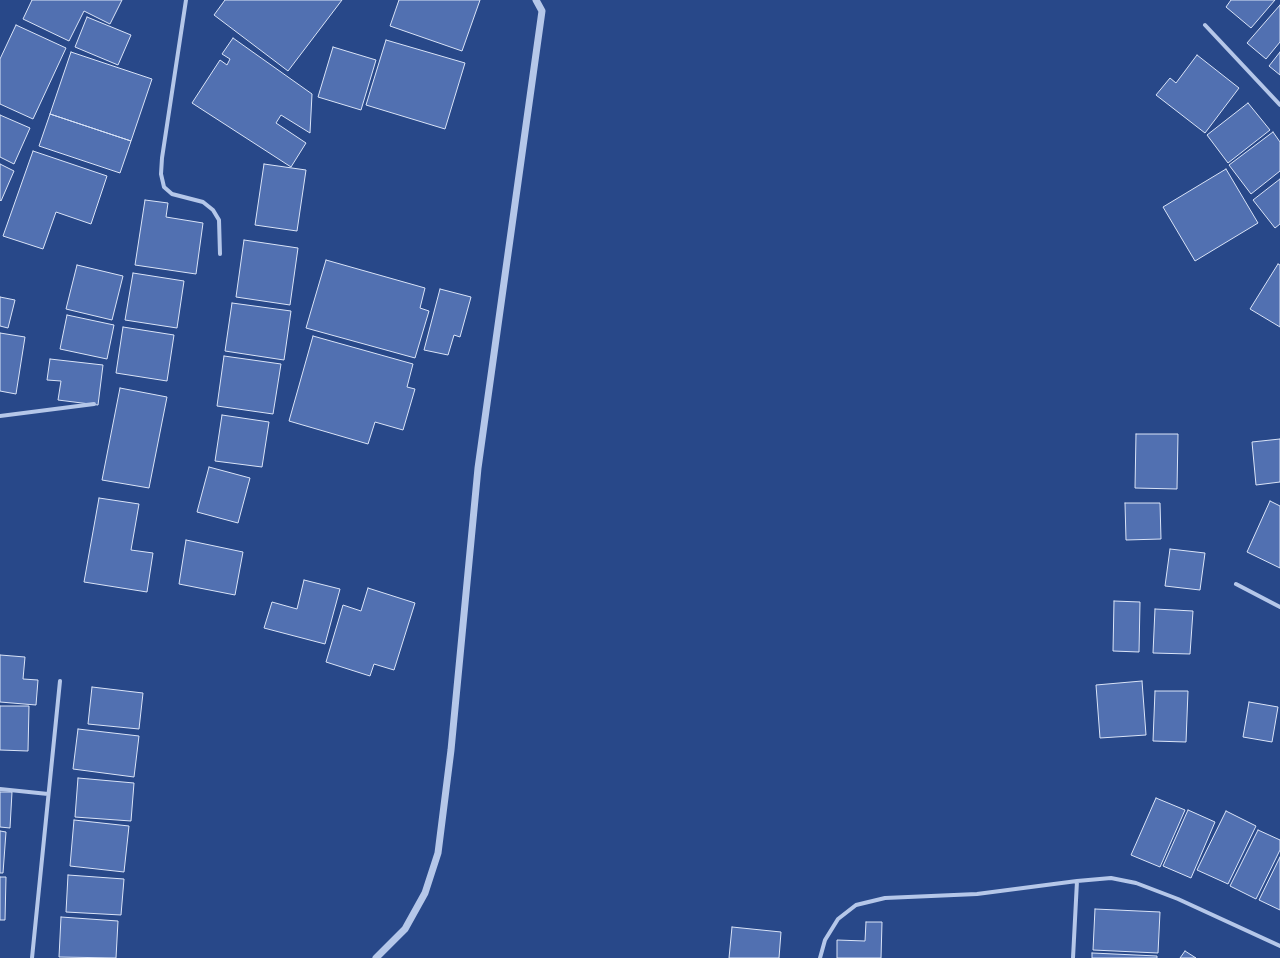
<!DOCTYPE html>
<style>
body{margin:0}
canvas{display:block;background:#284889}
</style>
<canvas width="1280" height="958"></canvas>
<script>
const c = document.querySelector('canvas').getContext('2d');
c.lineJoin = 'round';
function paint(path, color) {
  c.fillStyle = color;
  c.fill(path, 'evenodd');
}
function shape(rows) {
  const path = new Path2D();
  for (const r of rows) {
    path.moveTo(r[0], r[1]);
    for (let i = 2; i < r.length; i += 2) path.lineTo(r[i], r[i + 1]);
  }
  return path;
}
function trace(path, color, width, dash) {
  c.strokeStyle = color;
  c.lineWidth = width;
  c.lineCap = dash ? 'butt' : 'round';
  c.setLineDash(dash || []);
  c.stroke(path);
}
const building = shape([
 [32,0,122,0,110,24,84,11,69,41,23,19,32,0],
 [225,0,342,0,288,71,214,15,225,0],
 [399,0,480,0,462,51,390,26,399,0],
 [1231,0,1275,0,1251,28,1226,7,1231,0],
 [1280,5,1280,42,1266,59,1247,43,1280,5],
 [87,17,131,35,118,65,75,47,87,17],
 [16,25,66,48,33,119,0,104,0,59,16,25],
 [233,38,312,94,310,133,281,115,276,123,306,143,291,167,192,103,220,60,227,65,230,59,222,54,233,38],
 [386,40,465,63,445,129,366,105,386,40],
 [333,47,376,60,361,110,318,97,333,47],
 [71,52,152,79,131,141,50,114,71,52],
 [1280,52,1280,75,1269,66,1280,52],
 [1197,55,1239,88,1205,133,1156,95,1170,78,1176,83,1197,55],
 [1248,103,1270,130,1228,163,1207,135,1248,103],
 [50,114,131,141,120,173,39,146,50,114],
 [0,115,30,128,14,164,0,157,0,115],
 [1273,132,1280,142,1280,171,1251,194,1229,165,1273,132],
 [33,151,107,176,91,224,56,212,43,249,3,236,33,151],
 [0,164,14,171,1,201,0,200,0,164],
 [264,164,306,170,297,231,255,225,264,164],
 [1226,169,1258,223,1195,261,1163,207,1226,169],
 [1280,179,1280,224,1275,228,1253,200,1280,179],
 [145,200,168,203,166,217,203,223,196,274,135,265,145,200],
 [244,240,298,248,290,305,236,297,244,240],
 [326,260,425,288,420,308,429,311,415,358,306,328,326,260],
 [1278,264,1280,265,1280,327,1250,309,1278,264],
 [77,265,123,276,112,320,66,309,77,265],
 [133,273,184,281,177,328,125,320,133,273],
 [440,289,471,297,460,337,454,335,448,355,424,350,440,289],
 [0,297,15,300,8,328,0,326,0,297],
 [232,303,291,311,284,360,225,351,232,303],
 [67,315,114,325,107,359,60,349,67,315],
 [123,327,174,335,167,381,116,373,123,327],
 [0,333,25,337,16,394,0,391,0,333],
 [313,336,413,364,407,387,415,389,403,430,375,422,368,444,289,421,313,336],
 [224,356,281,364,273,414,217,406,224,356],
 [50,359,103,365,98,405,58,400,61,381,47,380,50,359],
 [120,388,167,397,149,488,102,480,120,388],
 [222,415,269,422,262,467,215,461,222,415],
 [1136,434,1178,434,1177,489,1135,488,1136,434],
 [1280,439,1280,482,1256,485,1252,442,1280,439],
 [209,467,250,478,238,523,197,512,209,467],
 [99,498,139,504,131,550,153,553,147,592,84,582,99,498],
 [1270,501,1280,506,1280,568,1247,552,1270,501],
 [1125,503,1160,503,1161,539,1126,540,1125,503],
 [186,540,243,552,235,595,179,584,186,540],
 [1170,549,1205,553,1200,590,1165,586,1170,549],
 [304,580,340,589,325,644,264,628,272,602,297,609,304,580],
 [368,588,415,603,394,670,374,664,370,676,326,662,343,605,361,611,368,588],
 [1114,601,1140,602,1139,652,1113,651,1114,601],
 [1155,609,1193,611,1190,654,1153,653,1155,609],
 [0,655,25,657,23,679,38,680,36,705,0,702,0,655],
 [1142,681,1146,735,1100,738,1096,685,1142,681],
 [92,687,143,693,139,729,88,724,92,687],
 [1155,691,1188,691,1186,742,1153,741,1155,691],
 [1249,702,1278,707,1272,742,1243,737,1249,702],
 [0,706,29,706,28,751,0,750,0,706],
 [78,729,139,736,134,777,73,769,78,729],
 [78,778,134,783,131,821,75,817,78,778],
 [0,792,12,792,10,828,0,827,0,792],
 [1156,798,1185,810,1160,867,1131,855,1156,798],
 [1188,810,1215,822,1191,878,1163,866,1188,810],
 [1226,811,1256,826,1228,884,1197,870,1226,811],
 [74,820,129,826,124,872,70,866,74,820],
 [1258,830,1280,840,1280,850,1256,899,1230,886,1258,830],
 [0,831,6,832,3,873,0,873,0,831],
 [1280,857,1280,910,1259,900,1280,857],
 [68,875,124,879,121,915,66,912,68,875],
 [0,877,6,877,5,920,0,920,0,877],
 [1095,909,1160,912,1158,953,1093,950,1095,909],
 [61,917,118,921,116,958,59,957,61,917],
 [866,922,882,922,881,958,837,958,837,940,865,941,866,922],
 [732,927,781,932,779,958,729,958,732,927],
 [1185,951,1196,958,1180,958,1185,951],
 [1092,953,1157,956,1157,958,1092,958,1092,953]
]);
const minor = shape([
 [186,0,162,158,161,174,164,187,172,194,203,202,213,210,219,220,220,254],
 [1205,25,1280,105],
 [0,416,94,404],
 [1236,584,1280,607],
 [0,789,48,794],
 [32,958,60,681],
 [820,958,825,940,838,919,856,905,885,898,977,894,1077,881,1111,878,1136,883,1178,899,1280,946],
 [1073,958,1077,881]
]);
const tertiary = shape([
 [376,958,405,929,425,893,438,853,451,750,478,468,542,11,536,0]
]);
paint(building, '#5170b1');
trace(building, '#d9e3f7', 1);
trace(minor, '#b5c7e9', 4);
trace(tertiary, '#b5c7e9', 7);
</script>
